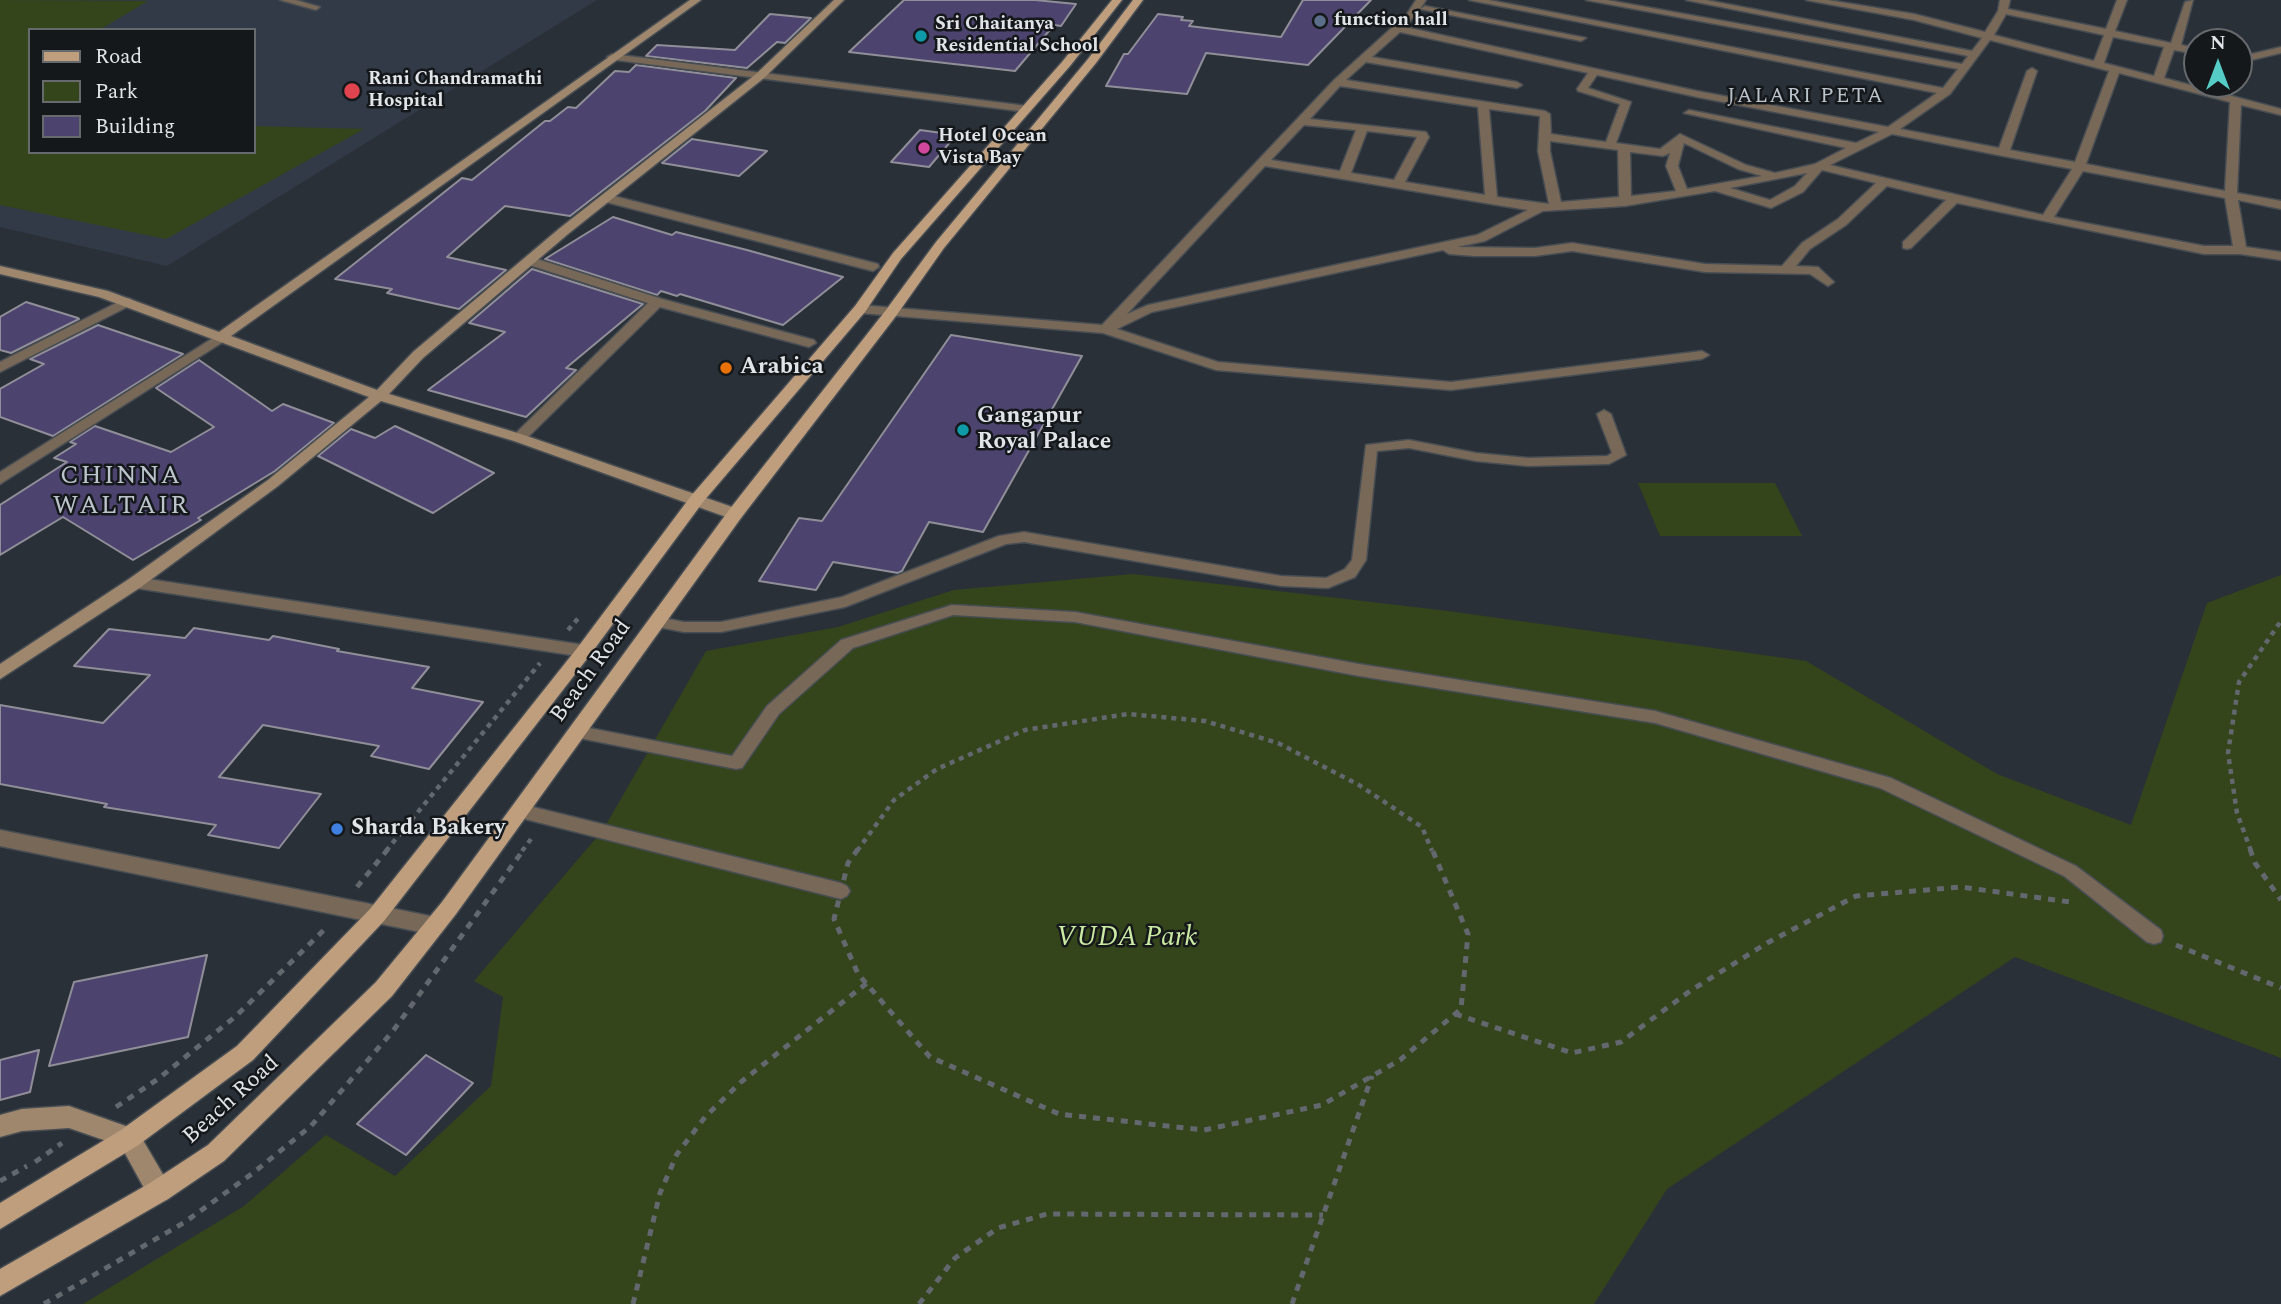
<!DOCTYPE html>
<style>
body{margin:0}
#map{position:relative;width:2281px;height:1304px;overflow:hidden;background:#2a3037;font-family:Spectral,serif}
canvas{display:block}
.legend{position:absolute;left:28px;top:28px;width:228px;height:126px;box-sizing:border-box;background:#15181b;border:2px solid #676a6d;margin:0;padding:9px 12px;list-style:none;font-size:21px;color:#e1e5e9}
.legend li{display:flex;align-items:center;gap:14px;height:35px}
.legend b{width:35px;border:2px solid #676a6d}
.north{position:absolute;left:2183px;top:28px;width:70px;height:70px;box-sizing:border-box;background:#15181b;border:2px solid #676a6d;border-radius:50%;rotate:0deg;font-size:19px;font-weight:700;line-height:28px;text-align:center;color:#e1e5e9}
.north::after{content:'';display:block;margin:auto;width:24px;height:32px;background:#55cdc6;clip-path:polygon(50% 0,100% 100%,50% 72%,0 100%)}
</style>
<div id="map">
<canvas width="2281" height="1304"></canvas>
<ul class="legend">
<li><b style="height:9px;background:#be9e7d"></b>Road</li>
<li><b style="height:19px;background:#34451b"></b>Park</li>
<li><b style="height:19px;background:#4c446e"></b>Building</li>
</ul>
<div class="north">N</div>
</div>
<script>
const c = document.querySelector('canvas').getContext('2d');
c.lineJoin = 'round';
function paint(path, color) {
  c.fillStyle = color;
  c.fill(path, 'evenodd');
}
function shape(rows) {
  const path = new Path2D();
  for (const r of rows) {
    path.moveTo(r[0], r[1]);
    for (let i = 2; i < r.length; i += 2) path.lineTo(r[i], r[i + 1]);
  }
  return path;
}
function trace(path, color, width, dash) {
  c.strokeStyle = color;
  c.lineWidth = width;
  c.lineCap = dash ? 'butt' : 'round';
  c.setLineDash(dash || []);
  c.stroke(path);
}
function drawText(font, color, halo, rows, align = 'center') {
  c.font = font + ' Spectral,serif';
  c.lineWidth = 5;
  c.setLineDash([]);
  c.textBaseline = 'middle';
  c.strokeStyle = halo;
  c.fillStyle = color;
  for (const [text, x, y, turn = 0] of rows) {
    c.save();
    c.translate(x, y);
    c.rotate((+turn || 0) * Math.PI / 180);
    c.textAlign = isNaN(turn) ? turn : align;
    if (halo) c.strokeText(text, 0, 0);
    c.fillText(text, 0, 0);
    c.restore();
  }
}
const built = shape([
 [0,0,597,0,167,266,0,227],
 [30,30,254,30,254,152,30,152]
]);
const green = shape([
 [0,0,148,1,99,30,30,30,30,152,254,152,254,126,364,129,166,239,0,205],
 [1638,483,1775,483,1802,536,1660,536],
 [1133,574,1448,611,1806,661,1997,774,2131,825,2207,603,2281,575,2281,1058,2015,957,1667,1189,1594,1304,83,1304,244,1206,326,1135,395,1176,491,1086,503,997,474,981,603,830,706,651,838,627,954,590]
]);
const building = shape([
 [904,0,1035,0,1076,4,1061,26,1054,25,1015,71,849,52,904,0],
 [1303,0,1371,0,1308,65,1206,53,1187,94,1106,86,1124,54,1128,54,1158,14,1183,17,1181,20,1193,21,1189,26,1281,37,1303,0],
 [770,14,811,18,785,43,777,42,747,68,646,56,657,45,735,50,770,14],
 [636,65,736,78,705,111,570,216,505,206,447,257,506,270,459,309,387,293,392,289,335,279,462,178,472,180,545,121,550,121,568,107,576,108,615,71,629,72,636,65],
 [920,130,956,135,929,167,891,162,920,130],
 [692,139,767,151,739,176,662,163,692,139],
 [613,217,672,235,676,232,747,250,843,277,783,325,680,294,677,296,661,291,657,295,545,259,613,217],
 [532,269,643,304,566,368,576,370,526,417,428,390,505,332,469,323,532,269],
 [26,302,78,318,79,319,11,353,0,350,0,317,26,302],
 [98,325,183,354,53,436,0,417,0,389,44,364,30,359,98,325],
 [951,335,1082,356,983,532,929,522,902,571,898,573,833,562,816,590,759,581,799,518,822,521,951,335],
 [199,360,272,411,283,404,334,423,275,471,198,518,201,520,133,560,63,517,0,555,0,505,67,462,54,458,76,444,70,442,95,426,171,452,214,427,156,388,199,360],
 [395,426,430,442,494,473,433,513,318,456,351,429,375,438,395,426],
 [194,628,269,640,273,636,339,649,337,651,429,667,412,688,483,702,429,769,371,756,379,746,263,725,219,777,321,794,279,848,208,835,216,825,104,807,107,804,0,784,0,705,103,723,150,675,74,666,109,629,185,638,194,628],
 [207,955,188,1037,49,1066,74,982,207,955],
 [39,1050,30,1092,0,1100,0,1060,39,1050],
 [426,1055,473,1083,406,1155,357,1124,426,1055]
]);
const pathFar1 = shape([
 [568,630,581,615],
 [386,851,540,663],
 [522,851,534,835],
 [857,851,894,800,937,769,1025,730,1128,714,1205,721,1278,743,1359,785,1422,827,1432,851],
 [2251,851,2237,813,2228,753,2239,682,2281,621]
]);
const path = shape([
 [858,849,848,863,834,919,858,974,930,1057,1059,1114,1204,1130,1322,1105,1400,1060,1461,1009,1468,934,1432,849],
 [2250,849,2255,863,2281,900],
 [357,887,388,849],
 [2176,945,2281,988],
 [1455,1014,1572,1053,1621,1042,1690,991,1767,943,1856,896,1961,887,2070,902],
 [116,1107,158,1079,236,1016,327,927],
 [35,1162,62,1143],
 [0,1181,27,1166],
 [44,1304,185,1222,253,1173,311,1126,393,1031,524,849],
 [633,1304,660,1193,677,1154,705,1117,741,1082,867,983],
 [919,1304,955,1258,998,1228,1047,1214,1323,1215],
 [1292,1304,1372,1076]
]);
const lane = shape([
 [280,0,296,0,320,7,316,10,280,0],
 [1604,410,1611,414,1626,455,1609,464,1528,466,1476,461,1409,448,1377,451,1366,560,1355,577,1328,588,1281,586,1024,542,1006,544,845,607,721,632,684,632,653,626,650,622,658,617,684,622,721,622,842,597,999,536,1024,532,1281,576,1326,578,1345,569,1352,560,1366,445,1409,440,1476,453,1528,458,1607,456,1612,453,1597,414,1604,410],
 [952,605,1075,612,1359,664,1655,711,1891,778,2076,866,2161,930,2163,936,2161,942,2154,944,2147,942,2064,876,1880,788,1655,723,1359,676,1075,622,953,615,853,648,779,714,742,768,736,769,579,738,573,736,571,732,573,728,579,726,732,756,767,706,841,640,952,605],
 [521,804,841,883,847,886,850,891,847,896,841,899,521,818,515,816,512,811,515,806,521,804]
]);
const street = shape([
 [1416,0,1426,0,1420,9,1425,6,1586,38,1581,41,1420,9,1405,27,1697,91,1888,127,1937,93,1469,0,1489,0,1943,88,1958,69,1586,0,1607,0,1962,64,1968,56,1686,0,1706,0,1972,51,1982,38,1914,20,1806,0,1828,0,1914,14,1985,32,1998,11,2000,0,2010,0,2008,9,2106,29,2117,0,2127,0,2115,31,2171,43,2185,2,2193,0,2181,45,2197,48,2197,54,2174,50,2164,78,2281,109,2281,115,2241,105,2237,193,2281,201,2281,209,2238,200,2246,247,2281,252,2281,260,2240,254,2204,254,1957,203,1911,248,1907,249,1903,248,1903,242,1946,200,1887,186,1846,225,1810,249,1796,266,1818,267,1834,282,1828,286,1810,274,1705,272,1572,251,1535,256,1474,256,1449,254,1443,250,1152,312,1117,329,1218,362,1451,382,1702,351,1709,355,1702,359,1451,390,1216,370,1103,333,860,313,853,309,860,305,1102,325,1334,80,1407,14,1416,0],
 [2006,14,2104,35,2094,61,1994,35,2006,14],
 [1400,32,1588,73,1577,89,1578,91,1620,104,1606,142,1551,134,1550,114,1545,111,1346,80,1366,62,1517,88,1522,85,1517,82,1372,57,1400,32],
 [2113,37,2164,47,2154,76,2104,63,2113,37],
 [1990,40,2109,71,2075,162,2010,150,2037,71,2032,68,2027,71,1999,148,1900,129,1950,94,1990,40],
 [2119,73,2230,102,2225,191,2086,164,2119,73],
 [1597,75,1697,97,1879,132,1856,143,1689,110,1684,113,1846,148,1815,164,1775,173,1746,165,1680,134,1660,149,1616,143,1631,102,1588,88,1597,75],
 [1340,86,1478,107,1485,195,1405,182,1429,137,1426,132,1310,119,1340,86],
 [1489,109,1540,116,1538,151,1549,204,1497,197,1489,109],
 [1304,125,1356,130,1340,171,1271,160,1304,125],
 [1367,131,1417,137,1394,180,1351,173,1367,131],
 [1892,134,2003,156,2072,169,2043,215,1830,165,1892,134],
 [1550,141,1618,150,1619,197,1561,202,1550,151,1550,141],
 [1684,143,1738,169,1762,176,1687,189,1678,166,1684,143],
 [1630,152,1663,156,1670,153,1666,166,1676,191,1631,196,1630,152],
 [1265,166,1491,204,1528,210,1477,235,1148,305,1127,314,1265,166],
 [1822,170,1876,183,1838,219,1802,243,1782,266,1705,264,1572,243,1535,248,1457,247,1485,241,1543,211,1625,206,1715,191,1771,208,1803,192,1822,170],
 [2083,171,2225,198,2233,246,2204,246,2054,217,2083,171],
 [1807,173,1795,186,1770,200,1730,188,1807,173],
 [2281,47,2281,53,2239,63,2239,57,2281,47],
 [612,54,1027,106,1032,109,1027,112,608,59,607,57,612,54],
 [606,194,878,264,879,267,873,271,602,201,600,198,606,194],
 [531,257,662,299,814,340,816,343,809,347,660,307,524,441,514,441,512,438,514,435,648,303,526,264,525,261,531,257],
 [126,298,131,299,131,305,0,372,0,362,126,298],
 [221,333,226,334,226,340,0,484,0,472,221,333],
 [135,577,584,645,593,651,584,657,129,587,127,583,135,577],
 [0,830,435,917,442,920,445,926,442,932,435,935,0,846,0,830]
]);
const secondary = shape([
 [690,0,701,0,231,336,377,390,413,352,560,228,756,74,834,0,844,0,764,78,568,234,423,358,389,394,524,435,741,510,743,514,741,518,729,518,514,441,381,401,278,486,141,587,0,679,0,664,129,579,268,480,369,397,99,297,0,274,0,266,108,291,219,332,690,0],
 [69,1106,137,1130,168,1183,171,1191,168,1199,159,1203,150,1199,121,1146,69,1128,22,1131,0,1137,0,1115,22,1109,69,1106]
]);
const primary = shape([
 [1112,0,1122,0,1070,66,901,259,865,312,703,502,590,655,384,921,253,1060,137,1146,0,1229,0,1203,121,1130,237,1046,370,909,578,647,691,496,855,306,893,253,1062,62,1112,0],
 [1133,0,1143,0,1096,63,944,248,896,316,741,518,456,914,392,996,224,1161,168,1199,0,1296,0,1269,150,1183,208,1145,376,982,442,902,729,510,886,310,936,242,1088,59,1133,0]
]);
const markers = [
 [1320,21,7,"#5c6f8a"],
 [921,36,7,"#0f9aa8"],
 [352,91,9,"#e0444e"],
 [924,148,7,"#d1479c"],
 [726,368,7,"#e8710a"],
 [963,430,7,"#0f9aa8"],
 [337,829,7,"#3f7fe0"]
];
const farPoinames = [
 ["function hall",1334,21],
 ["Sri Chaitanya",935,25],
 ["Residential School",935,47],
 ["Rani Chandramathi",368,80],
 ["Hospital",368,102],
 ["Hotel Ocean",938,137],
 ["Vista Bay",938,159]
];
const farNeighbourhoodnames = [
 ["JALARI PETA",1806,98]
];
const poiNames = [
 ["Arabica",740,368],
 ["Gangapur",977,417],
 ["Royal Palace",977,443],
 ["Sharda Bakery",351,829]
];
const streetNames = [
 ["Beach Road",592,672,-54],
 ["Beach Road",232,1101,-42]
];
const quarterNames = [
 ["CHINNA",121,478],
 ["WALTAIR",121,508]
];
const nearParknames = [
 ["VUDA Park",1127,940]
];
paint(built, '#313a46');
paint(green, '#34451b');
paint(building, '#4c446e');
trace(building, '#908f99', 2);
trace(lane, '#474d53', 3);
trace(street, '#474d53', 3);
trace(secondary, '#474d53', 3);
trace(primary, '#474d53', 3);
trace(pathFar1, '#63686e', 4.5, [5, 5]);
trace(path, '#63686e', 5, [7, 7]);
paint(lane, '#776858');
paint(street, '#776858');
paint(secondary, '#9f876d');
paint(primary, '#be9e7d');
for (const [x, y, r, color] of markers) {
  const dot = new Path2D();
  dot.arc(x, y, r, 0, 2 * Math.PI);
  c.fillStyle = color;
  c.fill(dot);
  trace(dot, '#15181b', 2.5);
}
drawText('bold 19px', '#e1e5e9', '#15181b', farPoinames, 'left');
c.letterSpacing = '2px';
drawText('21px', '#bbc3cb', '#15181b', farNeighbourhoodnames);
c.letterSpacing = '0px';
drawText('bold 23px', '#e1e5e9', '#15181b', poiNames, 'left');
drawText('23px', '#e1e5e9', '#15181b', streetNames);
c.letterSpacing = '2px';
drawText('26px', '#bbc3cb', '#15181b', quarterNames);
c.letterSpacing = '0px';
drawText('italic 28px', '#cbeba3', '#15181b', nearParknames);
</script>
